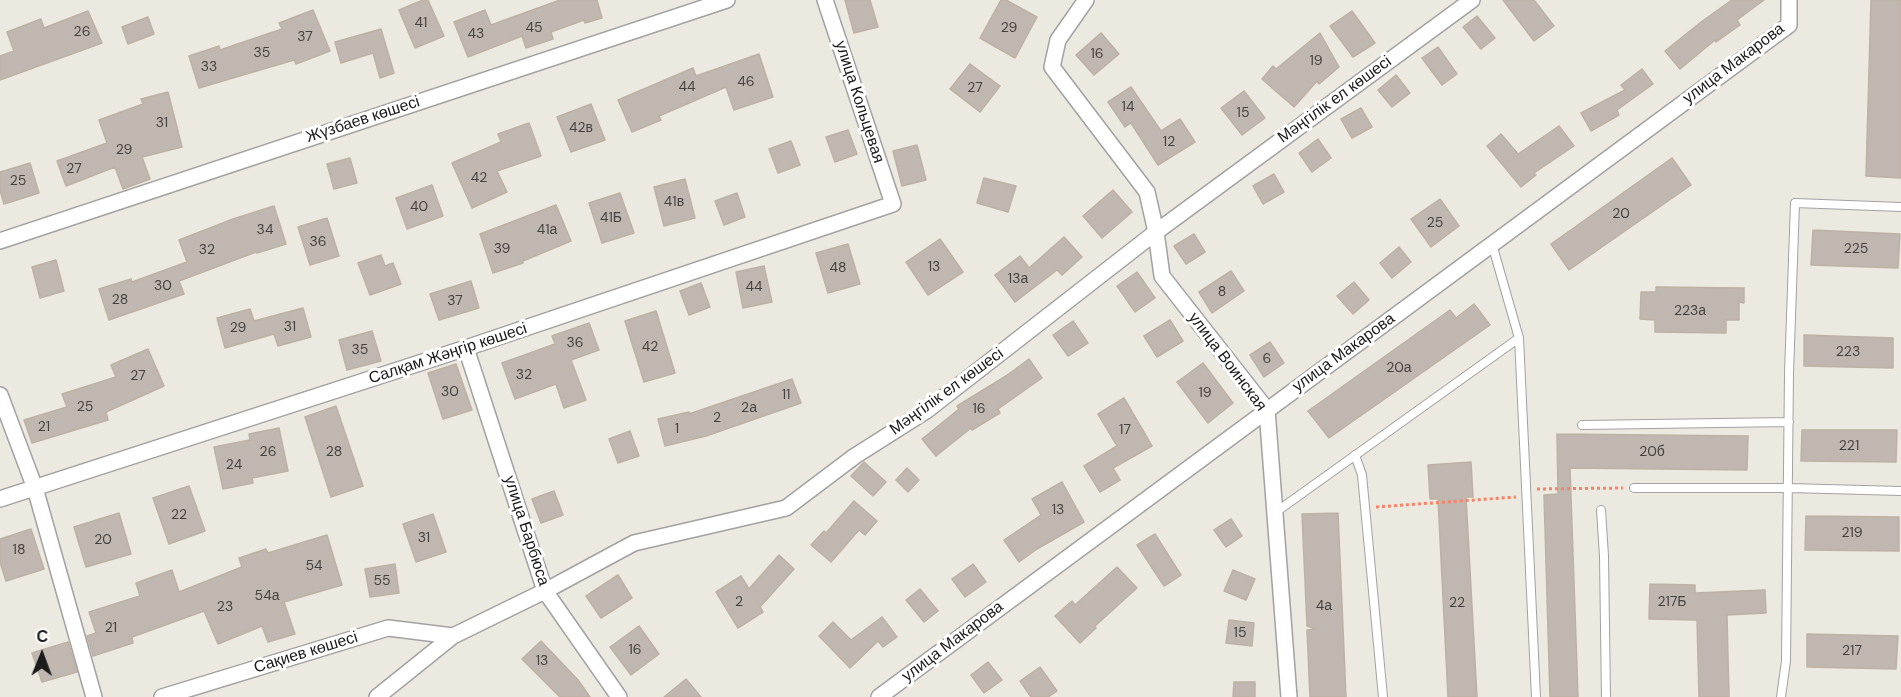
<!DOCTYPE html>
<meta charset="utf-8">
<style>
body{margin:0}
#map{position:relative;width:1901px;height:697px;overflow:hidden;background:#ece9e0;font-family:"DM Sans",sans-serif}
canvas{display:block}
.north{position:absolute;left:12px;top:625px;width:60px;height:60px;-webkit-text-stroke:4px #fff;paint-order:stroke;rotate:1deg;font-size:16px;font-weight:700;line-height:24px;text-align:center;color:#1b1b1b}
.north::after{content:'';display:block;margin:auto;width:21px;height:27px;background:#1b1b1b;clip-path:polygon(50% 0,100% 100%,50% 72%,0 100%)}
</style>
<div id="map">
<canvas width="1901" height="697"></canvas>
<div class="north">С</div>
</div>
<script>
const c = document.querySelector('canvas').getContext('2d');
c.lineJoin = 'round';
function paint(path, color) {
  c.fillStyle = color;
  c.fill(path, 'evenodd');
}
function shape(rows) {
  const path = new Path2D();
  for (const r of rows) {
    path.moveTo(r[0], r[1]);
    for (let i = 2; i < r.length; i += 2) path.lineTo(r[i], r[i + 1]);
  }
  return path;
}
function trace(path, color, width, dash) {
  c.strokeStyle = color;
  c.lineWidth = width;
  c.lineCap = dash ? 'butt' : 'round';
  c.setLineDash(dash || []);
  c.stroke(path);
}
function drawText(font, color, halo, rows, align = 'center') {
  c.font = font + ' "DM Sans",sans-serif';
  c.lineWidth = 6;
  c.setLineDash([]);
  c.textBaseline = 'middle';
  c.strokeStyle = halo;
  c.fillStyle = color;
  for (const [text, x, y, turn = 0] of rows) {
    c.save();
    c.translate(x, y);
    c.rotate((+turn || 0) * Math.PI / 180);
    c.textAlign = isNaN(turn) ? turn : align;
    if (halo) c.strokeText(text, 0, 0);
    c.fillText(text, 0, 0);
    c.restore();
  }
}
const building = shape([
 [423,0,428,0,444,36,415,48,399,10,423,0],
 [560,0,597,0,602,18,585,23,584,20,551,32,553,39,526,48,522,36,468,57,454,22,485,10,491,25,560,0],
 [845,0,870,0,878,27,854,33,845,0],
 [1001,0,1006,0,1037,17,1015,58,980,38,1001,0],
 [1503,0,1534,0,1554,26,1534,41,1503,0],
 [1732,0,1764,0,1737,20,1740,25,1716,42,1715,40,1680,69,1665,51,1701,22,1732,0],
 [1871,0,1901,0,1901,178,1866,176,1871,0],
 [313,10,330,51,296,64,294,60,199,88,189,56,219,46,220,50,282,29,279,23,313,10],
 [88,11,102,43,0,80,0,56,14,51,7,32,41,19,44,28,88,11],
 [1352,11,1375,43,1353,57,1330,26,1352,11],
 [1477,16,1495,38,1481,49,1463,27,1477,16],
 [148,17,154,34,128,44,122,27,148,17],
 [381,29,394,73,380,78,373,53,341,63,335,42,381,29],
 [1101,33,1119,54,1094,75,1076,55,1101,33],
 [1320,33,1339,67,1319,84,1317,81,1294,107,1262,79,1273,66,1276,69,1320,33],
 [1438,47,1457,74,1442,85,1422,58,1438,47],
 [759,54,773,97,734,110,726,87,659,116,661,120,632,132,618,100,693,68,696,76,759,54],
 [970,64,1000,86,980,112,950,89,970,64],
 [1642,69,1653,84,1617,110,1619,115,1591,131,1581,113,1625,90,1621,85,1642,69],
 [1396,75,1410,93,1392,107,1378,90,1396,75],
 [1131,87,1161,131,1180,119,1195,142,1158,165,1131,123,1125,127,1108,102,1131,87],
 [1244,91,1265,118,1242,135,1221,108,1244,91],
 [168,92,182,147,142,157,150,179,123,189,115,167,66,186,57,161,107,143,99,120,143,104,141,99,168,92],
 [591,104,605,140,571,152,557,117,591,104],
 [1361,108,1372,127,1352,138,1341,119,1361,108],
 [529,123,541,156,497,171,507,192,472,208,452,163,501,142,498,134,529,123],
 [1559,126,1574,146,1534,173,1536,175,1521,187,1487,146,1501,134,1518,154,1559,126],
 [848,130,857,154,835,162,826,137,848,130],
 [1318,139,1331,158,1312,172,1299,153,1318,139],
 [791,141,800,165,778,173,769,149,791,141],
 [917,145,926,180,902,186,893,151,917,145],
 [350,158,357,183,334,189,327,164,350,158],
 [1672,158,1691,185,1569,270,1551,244,1672,158],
 [30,163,39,193,4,204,0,190,0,172,30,163],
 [1274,174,1284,192,1263,204,1253,186,1274,174],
 [984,178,1016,186,1008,212,977,203,984,178],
 [685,179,695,218,664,226,654,187,685,179],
 [432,185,443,216,407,229,396,198,432,185],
 [1113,190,1132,212,1102,238,1083,216,1113,190],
 [620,193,634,233,602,243,589,203,620,193],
 [737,193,745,217,724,225,715,201,737,193],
 [1440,199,1459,226,1431,247,1411,219,1440,199],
 [556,205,571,241,523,261,523,263,493,273,480,234,556,205],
 [274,206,286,244,257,253,256,252,179,281,184,294,109,320,99,289,131,279,132,282,187,262,179,240,233,219,274,206],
 [327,218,339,256,310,265,298,227,327,218],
 [1813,230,1900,234,1898,268,1811,265,1813,230],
 [1194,234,1205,252,1186,264,1174,246,1194,234],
 [1064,237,1082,257,1062,275,1057,270,1015,302,995,275,1020,256,1029,268,1064,237],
 [940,239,963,272,928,295,906,262,940,239],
 [848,244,860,284,828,293,816,253,848,244],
 [1399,247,1411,262,1392,278,1380,263,1399,247],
 [381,255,385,266,393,263,401,284,370,295,358,263,381,255],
 [56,260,64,291,40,298,32,267,56,260],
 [764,266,772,302,743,308,736,272,764,266],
 [1231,271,1244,291,1212,313,1199,292,1231,271],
 [1137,272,1155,298,1135,312,1117,286,1137,272],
 [471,281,479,308,439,320,430,294,471,281],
 [1354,282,1369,300,1353,314,1337,296,1354,282],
 [701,283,710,307,689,315,680,291,701,283],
 [1656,287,1744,288,1744,303,1739,302,1739,320,1726,320,1726,333,1655,332,1655,320,1640,319,1641,292,1656,292,1656,287],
 [1474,304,1490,325,1329,438,1308,411,1450,310,1456,318,1474,304],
 [303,308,311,337,278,346,274,334,225,348,217,318,250,309,254,321,303,308],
 [656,311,675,373,644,382,625,321,656,311],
 [1170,320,1183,341,1157,357,1144,336,1170,320],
 [1073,321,1088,343,1068,356,1053,335,1073,321],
 [589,323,599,350,571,360,586,400,564,408,556,384,515,399,502,363,555,344,552,336,589,323],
 [372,331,381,361,347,370,339,340,372,331],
 [1804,335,1893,338,1893,368,1804,366,1804,335],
 [1270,342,1284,363,1264,377,1250,355,1270,342],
 [148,349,164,386,106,412,108,420,32,443,24,420,67,407,62,394,116,377,111,365,148,349],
 [1029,359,1042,378,998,409,1000,413,972,430,971,428,936,456,922,439,959,409,957,406,1006,376,1029,359],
 [1203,363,1233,403,1208,423,1177,382,1203,363],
 [456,364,472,410,443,419,428,373,456,364],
 [792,379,801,403,706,436,665,446,658,419,689,412,689,414,792,379],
 [1124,398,1152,446,1113,468,1120,480,1100,492,1084,466,1117,446,1098,414,1124,398],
 [336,406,363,486,331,497,305,417,336,406],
 [279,428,288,471,252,478,253,483,223,489,214,447,250,440,249,434,279,428],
 [1802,430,1897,430,1896,462,1801,461,1802,430],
 [630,431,639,456,618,463,609,439,630,431],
 [1557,434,1748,436,1747,470,1570,468,1578,697,1550,697,1544,495,1558,494,1557,434],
 [864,462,886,482,873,496,851,476,864,462],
 [1471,462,1473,497,1466,497,1477,697,1448,697,1438,499,1430,499,1428,465,1471,462],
 [907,468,919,480,908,492,896,480,907,468],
 [1062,482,1084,522,1037,549,1019,562,1004,540,1041,515,1032,499,1062,482],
 [189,486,205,531,169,544,153,498,189,486],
 [554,491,563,515,541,523,532,499,554,491],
 [854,501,877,521,865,535,859,530,831,562,811,545,824,531,826,533,854,501],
 [119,513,131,554,86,567,74,527,119,513],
 [1338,513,1346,697,1310,697,1307,630,1316,629,1307,626,1302,514,1338,513],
 [433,514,446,552,416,562,403,524,433,514],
 [1806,516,1899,517,1899,551,1805,550,1806,516],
 [1231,519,1242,536,1226,547,1214,530,1231,519],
 [31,529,44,569,6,581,0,562,0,539,31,529],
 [1155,534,1181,575,1164,586,1137,545,1155,534],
 [327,535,342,585,284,602,295,634,268,642,262,626,218,644,204,611,132,637,133,643,93,656,87,636,96,633,89,612,140,596,136,583,172,570,179,592,242,567,239,558,266,549,268,553,327,535],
 [779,555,794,569,760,607,763,612,738,628,716,592,741,576,749,589,779,555],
 [395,564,399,593,370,597,365,569,395,564],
 [973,564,986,582,965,597,952,579,973,564],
 [1117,567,1137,588,1095,626,1096,628,1080,643,1055,616,1072,601,1075,605,1117,567],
 [1233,570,1255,579,1246,600,1224,591,1233,570],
 [618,575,632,598,601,618,586,596,618,575],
 [1650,584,1695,585,1695,593,1765,590,1766,613,1727,615,1729,697,1699,697,1697,620,1649,619,1650,584],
 [920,589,938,611,924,622,906,600,920,589],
 [882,617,897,637,883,647,878,641,850,668,819,636,833,622,851,640,882,617],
 [1229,620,1254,623,1252,646,1226,643,1229,620],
 [639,626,659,654,631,675,610,647,639,626],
 [1807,634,1898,636,1896,669,1807,667,1807,634],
 [541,641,578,680,590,697,560,697,522,659,541,641],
 [68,642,77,672,42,682,32,653,68,642],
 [988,662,1002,680,984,693,971,675,988,662],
 [1040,667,1057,691,1048,697,1031,697,1020,681,1040,667],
 [686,679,701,697,664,697,686,679],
 [1234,682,1255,682,1255,697,1233,697,1234,682]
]);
const path = shape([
 [1537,489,1623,488],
 [1376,507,1516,497]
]);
const lane = shape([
 [1492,244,1519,338,1536,697],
 [1582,425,1789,422],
 [1355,455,1362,475,1383,697],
 [1634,488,1789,488,1901,491],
 [1601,510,1604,556,1606,697],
 [1276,512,1519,338],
 [1781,697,1786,661,1789,373,1795,203,1901,207]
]);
const street = shape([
 [1086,0,1058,40,1052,67,1147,192,1156,232,1162,276,1267,410,1289,697],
 [0,241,727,0],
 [466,348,545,591,619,697],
 [0,395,35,488,94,697],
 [0,499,466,348,893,204,825,0],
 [162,697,388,628,453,636],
 [377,697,453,636,545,591,634,543,786,508,855,456,926,411,1156,232,1472,0],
 [879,697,1789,25,1789,0]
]);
const numberNames = [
 ["41",421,23],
 ["45",534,28],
 ["29",1009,28],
 ["26",82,32],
 ["43",476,34],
 ["37",305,37],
 ["35",262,53],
 ["16",1097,54],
 ["19",1316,61],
 ["33",209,67],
 ["46",746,82],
 ["44",687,87],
 ["27",975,88],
 ["14",1128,107],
 ["15",1243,113],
 ["31",162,123],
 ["42в",581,128],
 ["12",1169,142],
 ["29",124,150],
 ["27",74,169],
 ["42",479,178],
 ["25",18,181],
 ["41в",674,202],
 ["40",419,207],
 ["20",1621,214],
 ["41Б",611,218],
 ["25",1435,223],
 ["34",265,230],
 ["41а",547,230],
 ["36",318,242],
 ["39",502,249],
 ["225",1856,249],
 ["32",207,250],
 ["13",934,267],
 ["48",838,268],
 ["13а",1018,279],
 ["30",163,286],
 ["44",754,287],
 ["8",1222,292],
 ["28",120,300],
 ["37",455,301],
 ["223а",1690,311],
 ["31",290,327],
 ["29",238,328],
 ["36",575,343],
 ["42",650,347],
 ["35",360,350],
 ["223",1848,352],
 ["6",1267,359],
 ["20а",1399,368],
 ["32",524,375],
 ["27",138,376],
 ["30",450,392],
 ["19",1205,393],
 ["11",786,395],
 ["25",85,407],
 ["2а",749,408],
 ["16",979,409],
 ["2",717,418],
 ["21",44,427],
 ["1",677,429],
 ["17",1125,430],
 ["221",1849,446],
 ["26",268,452],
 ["28",334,452],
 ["20б",1652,452],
 ["24",234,465],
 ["13",1058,510],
 ["22",179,515],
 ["219",1852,533],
 ["31",424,538],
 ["20",103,540],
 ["18",19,550],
 ["54",314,566],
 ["55",382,581],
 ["54а",267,596],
 ["2",739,602],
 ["217Б",1672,602],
 ["22",1457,603],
 ["4а",1324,606],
 ["23",225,607],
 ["21",111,628],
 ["15",1240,633],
 ["16",635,650],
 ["217",1852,651],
 ["13",542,661]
];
const streetNames = [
 ["улица Макарова",1734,64,-37],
 ["Мәңгілік ел көшесі",1335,100,-36],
 ["улица Кольцевая",859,102,72],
 ["Жүзбаев көшесі",363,120,-18],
 ["улица Макарова",1344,353,-36],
 ["Салқам Жәңгір көшесі",448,354,-18],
 ["улица Воинская",1227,362,53],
 ["Мәңгілік ел көшесі",947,392,-36],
 ["улица Барбюса",526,531,72],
 ["улица Макарова",953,642,-37],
 ["Сақиев көшесі",306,653,-17]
];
paint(building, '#c0b8b0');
trace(building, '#bdb1a3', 1.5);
trace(lane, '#a2a2a2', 10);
trace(street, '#a2a2a2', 18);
trace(path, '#f58469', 3, [3, 3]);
trace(lane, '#fff', 8);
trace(street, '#fff', 15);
drawText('14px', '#444240', null, numberNames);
drawText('16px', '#1b1b1b', '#fff', streetNames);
</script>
